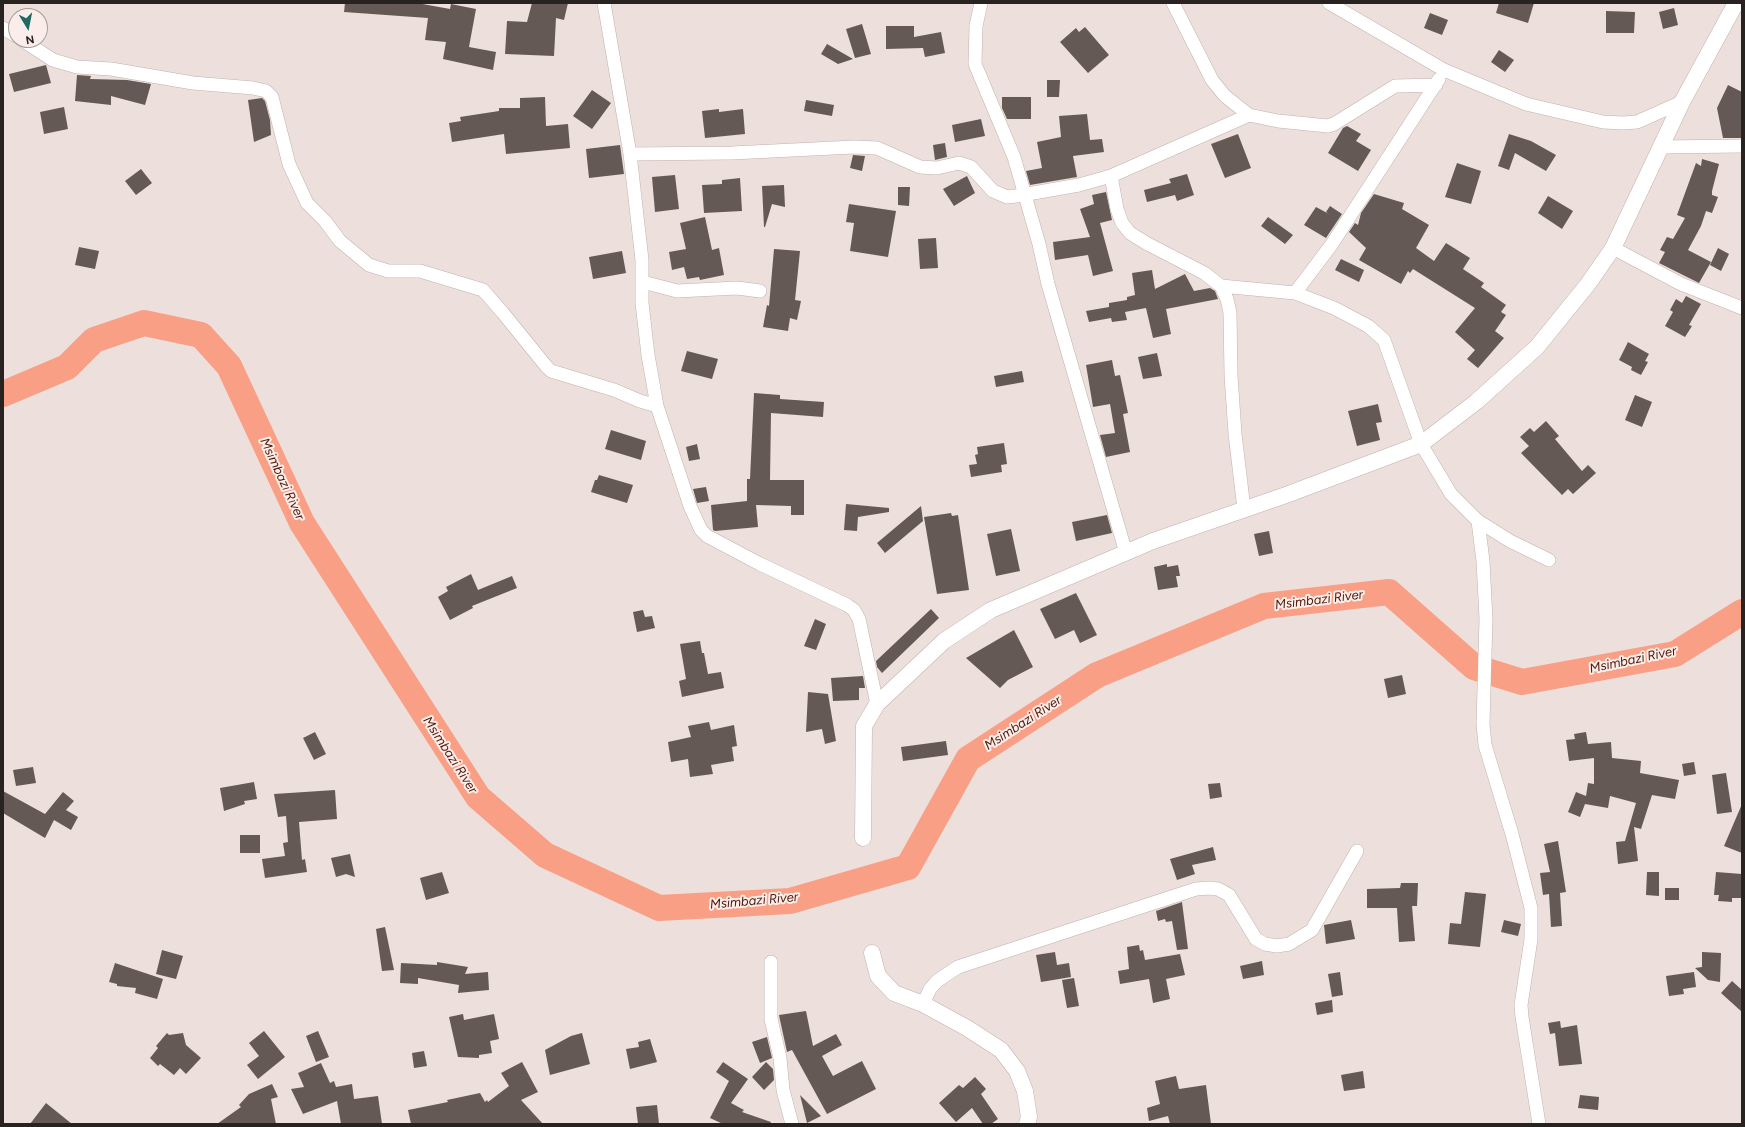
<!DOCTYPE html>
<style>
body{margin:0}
#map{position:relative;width:1745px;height:1127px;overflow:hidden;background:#ede0dc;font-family:Figtree,sans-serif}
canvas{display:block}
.frame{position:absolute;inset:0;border:4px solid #282321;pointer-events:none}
.north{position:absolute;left:8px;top:8px;width:40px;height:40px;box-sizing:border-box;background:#fbede9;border:1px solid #a79c99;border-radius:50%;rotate:170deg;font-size:11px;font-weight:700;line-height:16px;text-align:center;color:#282321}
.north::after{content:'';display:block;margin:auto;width:14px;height:18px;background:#206a63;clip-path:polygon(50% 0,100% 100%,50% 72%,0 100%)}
</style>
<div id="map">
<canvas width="1745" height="1127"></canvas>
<div class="frame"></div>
<div class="north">N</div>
</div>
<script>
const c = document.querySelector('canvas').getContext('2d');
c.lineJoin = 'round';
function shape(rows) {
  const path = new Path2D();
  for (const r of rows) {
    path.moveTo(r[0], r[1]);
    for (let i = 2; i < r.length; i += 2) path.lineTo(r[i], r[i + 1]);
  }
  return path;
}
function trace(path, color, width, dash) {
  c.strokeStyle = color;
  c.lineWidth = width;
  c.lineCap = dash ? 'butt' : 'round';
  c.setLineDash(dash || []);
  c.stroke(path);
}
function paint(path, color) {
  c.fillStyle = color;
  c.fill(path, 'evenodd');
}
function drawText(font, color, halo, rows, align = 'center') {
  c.font = font + ' Figtree,sans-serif';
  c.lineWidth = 4;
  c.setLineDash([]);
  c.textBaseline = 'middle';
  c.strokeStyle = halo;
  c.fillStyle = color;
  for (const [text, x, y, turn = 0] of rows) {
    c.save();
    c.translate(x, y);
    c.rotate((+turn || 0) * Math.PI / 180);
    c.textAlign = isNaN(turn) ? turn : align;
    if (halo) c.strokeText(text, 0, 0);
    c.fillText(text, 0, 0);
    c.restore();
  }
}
const river = shape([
 [3,394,67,367,94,340,144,323,201,335,229,366,302,523,478,797,545,855,659,908,790,901,908,867,968,759,1097,675,1264,606,1389,592,1474,667,1522,682,1675,654,1742,612]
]);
const building = shape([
 [345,3,417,3,450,9,451,4,476,9,469,47,496,52,493,70,443,59,446,42,425,40,428,18,344,12],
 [532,3,568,3,564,20,556,18,554,56,505,54,507,21,527,22],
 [1499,3,1534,3,1528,23,1496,13],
 [1674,8,1678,25,1663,29,1659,12],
 [1606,11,1635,12,1634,33,1606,33],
 [1430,13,1448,20,1442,35,1424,28],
 [862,24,871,54,855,58,846,29],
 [886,26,914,26,914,37,941,32,945,53,925,57,923,48,886,49],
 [1085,27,1109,55,1088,73,1060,42,1076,28,1079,32],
 [827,44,853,59,838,64,821,54],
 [1499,50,1514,60,1505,72,1491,62],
 [46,65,51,83,14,92,9,74],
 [77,75,91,76,90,79,127,80,151,84,145,105,111,96,111,105,75,101],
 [1047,80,1060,80,1059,97,1047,97],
 [1728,85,1742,92,1742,138,1723,138,1717,108],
 [592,90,611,103,592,129,573,116],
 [545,97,546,126,568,124,570,148,506,154,504,134,452,142,449,123,461,121,460,117,499,111,499,108,520,108,520,98],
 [1002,97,1031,97,1031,119,1007,119,1002,108],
 [262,98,265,101,270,120,271,135,254,142,248,100],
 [806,100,834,105,832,116,804,111],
 [64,107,68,129,44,134,40,112],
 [719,109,719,112,743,109,745,134,705,138,702,111],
 [1087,114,1090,140,1102,139,1104,152,1073,156,1077,177,1030,185,1026,171,1042,168,1037,142,1061,137,1059,116],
 [981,119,985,136,955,142,952,125],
 [1347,126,1361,134,1356,141,1371,150,1358,171,1328,153,1343,128],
 [1238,134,1251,168,1225,178,1211,144],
 [1509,134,1531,141,1556,155,1546,171,1515,153,1509,170,1498,166],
 [945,143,947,157,935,160,933,145],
 [620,145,624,174,589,178,586,149],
 [853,155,865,156,862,171,850,168],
 [1702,159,1719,164,1712,191,1712,195,1718,197,1712,213,1706,211,1701,226,1688,250,1711,262,1699,283,1659,263,1665,252,1660,250,1667,237,1673,239,1685,218,1677,215,1696,163,1701,166],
 [1457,163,1481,171,1471,204,1445,197],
 [141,169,152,183,136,195,125,181],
 [1187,174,1194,195,1177,201,1175,195,1147,202,1144,190,1171,183,1169,179],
 [675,175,679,209,655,212,652,177],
 [967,176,975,193,954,206,943,189],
 [740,178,742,211,704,213,702,185,722,184,722,180],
 [784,185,785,207,772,204,765,227,764,227,762,186],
 [898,187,910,187,909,206,898,205],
 [1106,192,1112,220,1100,223,1113,271,1093,276,1088,255,1055,260,1053,242,1090,237,1080,209,1094,204,1092,195],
 [1374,194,1404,203,1402,209,1429,225,1416,248,1434,261,1446,243,1470,258,1463,269,1484,283,1481,287,1506,305,1501,312,1506,315,1495,331,1504,338,1478,368,1467,359,1475,350,1455,332,1475,308,1413,269,1410,273,1408,271,1401,284,1359,260,1366,248,1349,232,1355,223,1358,225,1361,213],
 [1548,196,1573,211,1562,229,1538,213],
 [849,204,896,211,888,257,850,251,854,223,846,222],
 [1330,206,1342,214,1326,238,1304,225,1316,207,1329,214,1326,212],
 [705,217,712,250,719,248,724,275,700,280,699,277,687,279,684,267,672,270,669,252,686,249,680,223],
 [1268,217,1293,235,1285,244,1261,226],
 [936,238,938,268,920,269,918,239],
 [79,247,99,251,95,269,75,265],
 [1718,248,1729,254,1721,271,1710,265],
 [774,249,800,251,795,300,801,301,797,320,790,318,788,331,763,327,767,305,769,306],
 [622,251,626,273,593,279,589,257],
 [1341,259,1364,270,1359,282,1335,270],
 [1152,270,1155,289,1185,274,1194,291,1210,288,1215,291,1218,299,1166,309,1171,334,1153,338,1146,308,1125,312,1127,320,1112,322,1111,318,1089,322,1086,311,1109,307,1109,303,1127,300,1127,297,1135,295,1132,273],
 [1686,296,1701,304,1689,325,1692,326,1685,337,1665,326,1673,312,1670,310,1676,299,1682,303],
 [1628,342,1649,354,1645,361,1648,362,1641,375,1631,370,1632,367,1619,360],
 [687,351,718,359,712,379,681,371],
 [1157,353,1162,376,1143,379,1138,357],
 [1112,360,1115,376,1120,375,1128,413,1123,414,1130,452,1106,457,1100,435,1115,433,1110,404,1093,407,1086,365],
 [1022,371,1024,382,996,387,994,376],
 [754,393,780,395,780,399,824,402,823,417,771,413,770,480,804,480,804,515,791,515,791,506,756,505,758,527,715,531,713,530,711,505,747,501,747,479,750,479],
 [1635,395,1652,402,1642,427,1625,420],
 [1378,404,1382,422,1376,423,1380,440,1357,446,1348,411],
 [1546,421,1559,436,1555,439,1582,471,1588,465,1596,473,1573,494,1568,489,1562,495,1521,453,1529,446,1520,437,1530,428,1534,432],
 [611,430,646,441,641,460,605,449],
 [1004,443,1007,464,1001,465,1002,472,971,477,969,465,977,464,975,455,978,454,977,447],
 [697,444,700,459,689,461,686,447],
 [599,475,633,485,627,503,591,492,595,480,597,480],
 [706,487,709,501,697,503,693,489],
 [846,504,889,508,889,512,858,517,857,531,844,530],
 [921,506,923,521,885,553,877,543],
 [951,513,952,516,958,515,969,590,937,594,924,517],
 [1107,515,1112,533,1076,541,1072,522],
 [1011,529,1020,571,996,576,987,534],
 [1269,531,1273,553,1259,556,1254,534],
 [1167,564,1167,567,1178,565,1180,576,1176,576,1178,587,1158,590,1154,567],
 [471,574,478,590,512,576,517,588,472,606,473,608,450,620,438,597,448,591,446,587],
 [1076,593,1097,635,1080,643,1074,630,1055,639,1040,609],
 [931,609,939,618,882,673,877,667,876,661],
 [643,610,645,617,652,616,655,628,637,632,633,612],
 [815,619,826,624,816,650,804,646],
 [1014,630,1033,667,1008,680,1000,688,966,658],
 [700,641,702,653,704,653,708,674,721,672,724,688,682,697,679,681,686,679,680,644],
 [1402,675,1406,694,1388,698,1384,679],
 [863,676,865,688,859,688,859,700,833,701,831,678],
 [808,692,828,694,836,741,825,744,822,729,806,732],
 [709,722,711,730,734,725,737,746,732,747,734,761,711,765,713,774,690,777,688,759,671,762,668,742,691,737,688,726],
 [315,732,326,754,314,760,303,738],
 [1586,732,1588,744,1611,742,1612,758,1641,761,1640,773,1679,780,1675,799,1652,795,1641,829,1634,827,1638,861,1618,864,1616,842,1625,841,1636,803,1610,796,1608,808,1585,804,1580,817,1568,812,1576,792,1586,796,1588,783,1594,784,1594,758,1569,761,1566,740,1575,739,1574,734],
 [946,741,948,755,903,761,901,747],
 [1694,762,1696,774,1684,776,1682,764],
 [33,767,36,783,16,786,13,770],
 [1726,773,1732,812,1717,814,1712,775],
 [254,782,257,799,244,801,245,804,224,811,220,788],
 [1220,783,1222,797,1210,799,1208,784],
 [335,790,337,819,299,822,302,860,305,859,307,872,265,878,262,859,285,856,283,843,288,842,286,816,278,817,274,794],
 [3,791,45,814,63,792,74,801,66,810,78,817,71,830,54,820,45,838,3,813],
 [1742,804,1742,853,1724,846],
 [240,835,260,835,260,853,240,853],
 [1558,841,1566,892,1560,893,1562,926,1551,927,1549,894,1543,895,1540,873,1550,872,1544,844],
 [1213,847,1216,860,1192,865,1195,874,1177,880,1170,859],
 [350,854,355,877,346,874,336,877,331,858],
 [442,872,449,893,426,900,420,878],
 [1647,872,1659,872,1659,896,1646,895],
 [1716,872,1742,874,1741,898,1732,898,1732,902,1718,901,1719,895,1714,895],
 [1401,883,1418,883,1417,906,1412,906,1415,941,1399,942,1397,908,1367,908,1367,889,1400,888],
 [1665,888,1679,888,1679,900,1665,900],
 [1465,892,1486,894,1480,947,1448,944,1450,923,1461,924],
 [1182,902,1188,949,1177,950,1172,921,1166,922,1165,919,1158,921,1156,911],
 [1351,920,1355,939,1326,944,1324,925],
 [1504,920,1521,924,1518,936,1501,932],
 [385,927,394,970,382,971,376,929],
 [1139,945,1140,951,1143,950,1145,960,1180,954,1185,975,1166,979,1170,999,1153,1003,1149,979,1120,984,1118,971,1129,969,1127,947],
 [162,950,183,956,176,979,156,974],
 [1055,952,1057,965,1069,963,1071,977,1041,982,1036,955],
 [1702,952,1721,953,1720,982,1708,980,1695,968,1702,967],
 [1262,961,1264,975,1243,979,1240,966],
 [437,962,468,967,465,974,488,972,489,990,458,993,459,985,418,978,418,984,400,983,401,963,437,965],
 [115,963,163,979,157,999,135,993,136,988,117,986,117,984,109,982],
 [1340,972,1343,995,1332,997,1328,974],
 [1694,972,1696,987,1683,989,1684,994,1669,996,1666,976],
 [1074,978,1079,1006,1067,1008,1062,980],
 [1732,981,1742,990,1742,1012,1721,993],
 [1332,1000,1333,1012,1317,1015,1315,1003],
 [806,1011,813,1046,836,1034,842,1045,822,1056,833,1076,862,1061,876,1089,827,1114,792,1050,787,1052,780,1020,779,1015],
 [463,1014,464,1020,494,1014,499,1039,490,1041,492,1053,479,1055,479,1058,458,1057,449,1017],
 [1560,1021,1561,1028,1577,1025,1582,1064,1559,1066,1555,1033,1550,1034,1548,1023],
 [264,1031,285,1057,258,1079,247,1065,259,1056,249,1043],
 [318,1031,329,1057,316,1062,306,1036],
 [167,1033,169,1035,183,1033,186,1045,201,1058,186,1074,180,1068,174,1075,160,1064,158,1066,150,1058,158,1048,156,1046],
 [582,1033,590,1064,550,1075,545,1050,571,1036],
 [767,1037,772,1058,760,1063,752,1042],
 [650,1039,657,1062,630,1069,626,1049,639,1047,638,1042],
 [424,1051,427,1066,414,1068,412,1053],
 [522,1062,538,1092,521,1100,543,1124,411,1124,408,1110,448,1102,447,1100,480,1093,485,1102,487,1100,488,1102,509,1086,501,1073],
 [723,1062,748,1079,731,1103,744,1110,742,1112,771,1122,770,1124,723,1124,710,1118,729,1081,716,1072],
 [766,1062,773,1069,774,1080,764,1090,752,1077],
 [321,1063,330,1083,334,1081,336,1087,352,1084,354,1099,378,1096,382,1124,341,1124,337,1101,303,1114,291,1089,304,1087,298,1073],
 [1363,1071,1365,1088,1344,1091,1341,1075],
 [1176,1076,1179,1089,1206,1085,1211,1124,1170,1124,1168,1116,1149,1121,1147,1108,1160,1104,1155,1081],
 [975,1077,986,1089,981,1094,998,1119,991,1124,983,1124,972,1108,956,1122,939,1103,959,1085,963,1088],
 [272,1084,278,1097,271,1099,276,1124,217,1124,241,1107,239,1105,249,1094],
 [800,1095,821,1116,807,1123],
 [1580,1095,1599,1097,1598,1110,1578,1108],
 [46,1103,72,1124,30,1124],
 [657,1105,659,1124,638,1124,636,1107]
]);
const minor = shape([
 [604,3,630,154,642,260,642,303,648,355,657,406,690,506,701,530,707,536,760,564,847,605,854,610,859,619,877,704],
 [981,3,976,26,975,64,1014,157,1039,244,1048,284,1126,553],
 [1173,3,1212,80,1225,96,1249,115,1278,121,1328,126,1334,124,1395,86,1436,85],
 [1329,3,1444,70,1526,104,1603,122,1623,123,1637,122,1682,102],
 [3,28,16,36],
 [22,40,53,60,77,67,111,69,193,83,253,88,266,91,272,97,289,164,307,203,325,221,340,241,369,265,388,271,420,271,483,290,503,313,546,366,551,371,614,390,640,401,657,406],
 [1661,147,1742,146],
 [630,154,732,153,854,147,877,148,920,167,937,168,959,163,971,167,993,191,1007,197,1016,196,1079,185,1111,176,1249,115],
 [1111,176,1117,209,1122,223,1130,233,1146,243,1204,273,1221,286,1227,299,1230,313,1231,375,1235,434,1244,509],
 [1613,248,1681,284,1742,308],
 [643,282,677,291,737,288,760,291],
 [1221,286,1295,293,1334,308,1368,326,1384,340,1421,444,1451,494,1478,521,1510,541,1549,560],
 [1295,293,1332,244,1439,79],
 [1478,521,1483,561,1486,619,1483,724,1485,745,1512,834,1531,908,1531,939,1521,1005,1522,1017,1539,1124],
 [771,962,771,1019,780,1058,783,1090,792,1124],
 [923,1004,930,989,937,981,958,967,1196,889,1209,888,1218,889,1229,895,1256,939,1265,944,1277,946,1289,944,1312,930,1357,851]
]);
const tertiary = shape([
 [863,838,864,726,877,704,944,641,991,610,1153,541,1286,495,1421,444,1476,402,1537,347,1588,284,1613,248,1682,102,1736,3],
 [872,953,878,976,894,993,923,1004,967,1028,1001,1050,1017,1071,1025,1091,1029,1117,1027,1124]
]);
const waterNames = [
 ["Msimbazi River",282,479,65],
 ["Msimbazi River",1319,600,-7],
 ["Msimbazi River",1633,660,-12],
 ["Msimbazi River",1023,723,-33],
 ["Msimbazi River",450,755,57],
 ["Msimbazi River",754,901,-5]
];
trace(river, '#f99f85', 26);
paint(building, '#645955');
trace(minor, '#bfb2ae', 14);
trace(tertiary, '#bfb2ae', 17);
trace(minor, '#fff', 13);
trace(tertiary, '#fff', 16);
drawText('italic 13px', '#4d1707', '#fbede9', waterNames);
</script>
